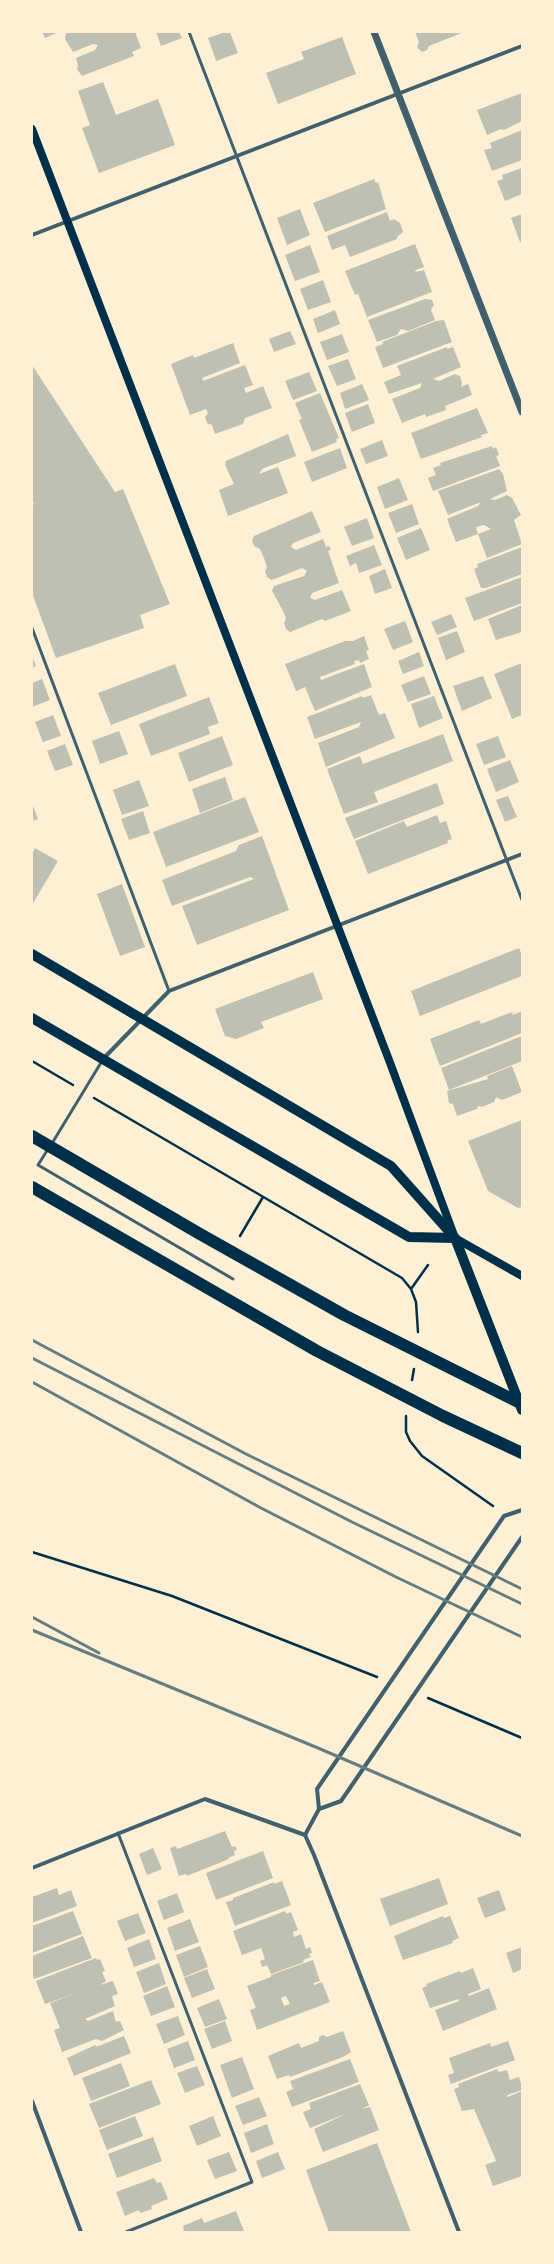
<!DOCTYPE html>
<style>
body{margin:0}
#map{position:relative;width:554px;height:2264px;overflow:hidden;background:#fdf0d5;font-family:"IBM Plex Sans",sans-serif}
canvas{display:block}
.frame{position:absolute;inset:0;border:33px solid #fdf0d5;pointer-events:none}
</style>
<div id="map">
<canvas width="554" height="2264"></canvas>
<div class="frame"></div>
</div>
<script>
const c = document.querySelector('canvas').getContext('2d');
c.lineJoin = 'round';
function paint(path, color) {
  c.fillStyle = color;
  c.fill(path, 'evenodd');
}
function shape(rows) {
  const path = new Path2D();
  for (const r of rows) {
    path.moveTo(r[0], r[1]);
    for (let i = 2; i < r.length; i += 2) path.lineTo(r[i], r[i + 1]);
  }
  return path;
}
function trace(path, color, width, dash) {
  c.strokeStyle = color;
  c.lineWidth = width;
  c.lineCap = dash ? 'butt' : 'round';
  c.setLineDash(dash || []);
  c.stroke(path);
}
const building = shape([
 [42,32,59,32,45,38],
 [66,32,135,32,141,48,132,52,134,56,82,76,77,69,78,66,76,58,95,50,98,45,93,44,73,52,65,39],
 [156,32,179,32,182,38,161,46],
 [225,32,230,32,238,53,216,61,208,38],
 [415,32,464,32,429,46,427,50,422,52,417,47,419,42],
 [342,37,356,74,278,104,266,73,304,59,301,52],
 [103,82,116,115,158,99,175,145,99,173,82,128,90,125,78,91],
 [522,93,522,121,504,130,501,129,487,135,477,110],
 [522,130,522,160,492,171,484,150,492,148,490,143],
 [522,168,522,194,505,201,497,181,503,179,502,175],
 [374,179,376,183,378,182,386,209,325,232,313,203],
 [300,209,310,235,287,245,277,218],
 [387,212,390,221,394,219,400,223,403,232,397,237,397,239,350,257,345,245,332,250,327,236],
 [522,214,522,242,520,242,511,218],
 [415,244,424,267,416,270,415,272,424,270,432,292,367,317,358,294,355,295,345,271],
 [310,245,320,272,295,281,285,255],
 [323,280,331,302,308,310,300,289],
 [425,299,432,300,434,305,431,310,435,320,408,331,401,329,397,335,377,342,368,320],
 [335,310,340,324,318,333,313,319],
 [444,320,452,342,383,368,375,347,383,344,382,342,436,321],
 [290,331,296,344,274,352,269,339],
 [342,334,349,352,327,360,320,342],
 [233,343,240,363,202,378,203,381,245,365,253,385,244,388,246,393,263,386,272,408,245,418,243,424,215,434,212,425,207,423,205,417,208,413,206,409,190,415,171,364,193,355,194,358],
 [447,347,447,349,453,347,461,367,433,379,439,381,455,374,460,376,462,383,461,387,468,384,472,395,445,406,446,410,426,417,425,414,402,423,392,399,420,388,422,383,389,394,384,382,401,375,397,366],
 [348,359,356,379,337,386,328,366],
 [32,365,115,492,123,489,170,604,140,615,144,628,56,658,32,593,32,505,34,504,32,500],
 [309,372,317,391,293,400,285,381],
 [362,384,369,400,345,409,340,393],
 [320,393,339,438,336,439,337,442,312,452,299,420,302,419,295,403],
 [368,404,375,423,352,432,345,413],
 [477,408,488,433,481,435,482,437,421,459,411,433],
 [288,434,296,456,262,469,259,474,278,467,288,493,228,516,219,490,234,484,225,465,226,461],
 [382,440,388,456,366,464,360,449],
 [492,446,493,449,496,447,499,455,496,456,500,466,433,491,428,478,436,475,433,468,441,465,440,463],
 [340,448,347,468,312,482,304,462],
 [499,469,503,474,507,491,490,499,495,500,507,495,512,498,521,515,514,520,522,544,487,558,478,534,491,529,484,525,476,527,478,534,456,542,447,519,478,506,481,502,448,515,438,491],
 [399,478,408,500,385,509,377,487],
 [412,504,419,524,396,533,388,513],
 [312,511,321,532,293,543,291,547,296,550,323,539,326,547,329,546,331,550,328,551,339,583,312,593,310,598,315,600,342,590,351,611,325,621,322,619,290,632,286,629,284,623,286,618,282,609,272,591,274,586,304,576,307,571,302,568,272,580,267,577,265,571,267,567,264,558,260,549,254,546,252,541,254,536],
 [367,518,374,538,352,546,344,527],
 [421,528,430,550,406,560,397,538],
 [374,545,382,565,359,573,356,563,350,566,346,556],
 [522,547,522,574,486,588,481,588,474,569,478,567,477,564],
 [385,569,392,588,375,594,369,576],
 [522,577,522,603,474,621,465,598],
 [522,605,522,632,496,640,488,619],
 [451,614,457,627,437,635,431,622],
 [405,621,413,642,393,650,384,629],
 [457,631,465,652,446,660,438,638],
 [364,636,369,650,366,651,369,659,360,663,359,660,354,661,355,664,320,677,321,680,364,664,372,687,315,711,305,687,296,691,285,664,345,641,353,641],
 [419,652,424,666,403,674,398,661],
 [32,656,36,666,32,668],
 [522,663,522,715,512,719,494,674],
 [175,664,187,696,111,725,98,693],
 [424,676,431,694,408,702,401,685],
 [483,676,492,698,462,711,453,686],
 [42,679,50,700,32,707,32,683],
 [371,695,379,715,385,713,395,738,326,767,318,743,359,727,361,722,315,739,307,717,362,696,363,698],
 [434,696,443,718,419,728,411,704],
 [209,697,219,723,208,727,210,734,151,756,139,724],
 [53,715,61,736,43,742,35,722],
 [119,731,128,754,100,764,92,741],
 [443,734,453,761,374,792,378,802,344,814,327,769,360,756,363,764],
 [222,736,233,765,189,782,178,753],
 [498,736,506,757,484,765,476,744],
 [65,744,73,765,55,771,47,751],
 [510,760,519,782,496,792,487,769],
 [225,777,233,800,200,813,192,789],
 [139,780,149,806,122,815,113,790],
 [437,783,444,804,354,839,345,818],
 [508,796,517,817,505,822,496,800],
 [245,797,259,832,166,867,153,832],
 [32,803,38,819,32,821],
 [143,811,150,833,129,840,121,819],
 [437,815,440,823,446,821,452,839,447,841,448,843,368,874,355,841,404,821,407,827],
 [262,836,289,910,197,945,182,906,254,879,250,877,172,906,162,880,236,851,239,845],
 [35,848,58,861,32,905,32,853],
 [122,884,145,947,120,956,97,894],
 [519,948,522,955,522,976,420,1016,411,991],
 [313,972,323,999,261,1022,264,1028,236,1039,225,1036,215,1009],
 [522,1011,522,1033,440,1066,430,1039,479,1020,481,1024,512,1012,513,1015],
 [522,1036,522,1061,449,1090,441,1068],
 [512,1066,522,1092,502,1100,496,1097,494,1102,482,1107,478,1106,477,1109,457,1116,453,1104,449,1103,447,1091,488,1079,487,1076],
 [522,1120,522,1207,518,1208,488,1191,468,1141],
 [225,1831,232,1847,235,1846,237,1850,234,1851,235,1855,228,1858,229,1859,187,1876,186,1874,179,1876,170,1848,176,1846,177,1849],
 [153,1848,162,1869,147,1875,139,1854],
 [263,1851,273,1878,216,1900,206,1873],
 [439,1878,448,1904,390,1926,380,1899],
 [282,1881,291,1905,235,1926,226,1902,233,1900,233,1898,274,1882,274,1884],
 [57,1888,59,1895,71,1890,77,1906,32,1923,32,1897],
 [499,1890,506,1910,485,1918,477,1898],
 [177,1893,184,1912,164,1920,157,1901],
 [73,1911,82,1934,32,1953,32,1926],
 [285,1911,286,1914,291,1912,298,1930,293,1932,294,1937,301,1934,306,1949,310,1947,312,1953,309,1954,311,1957,303,1960,304,1962,271,1974,267,1965,262,1967,260,1961,265,1959,261,1948,242,1955,233,1931],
 [138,1913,146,1933,125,1941,117,1921],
 [443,1916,444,1918,450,1916,459,1938,452,1941,453,1943,403,1960,394,1936],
 [190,1919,199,1942,175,1951,167,1928],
 [83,1936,92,1958,34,1979,32,1973,32,1956],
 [149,1939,156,1959,134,1967,127,1948],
 [200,1946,208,1967,184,1977,176,1955],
 [522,1947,522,1969,513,1973,506,1953],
 [96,1958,97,1960,100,1959,105,1971,102,1972,106,1981,100,1985,113,1981,118,1994,112,1996,115,2006,85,2019,88,2021,113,2011,116,2022,120,2021,124,2030,102,2041,96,2039,62,2052,54,2030,60,2028,50,2003,77,1993,45,2004,36,1981],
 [313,1960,320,1981,313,1983,314,1985,322,1982,330,2002,257,2030,250,2010,256,2008,247,1986,271,1977,271,1975],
 [286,1996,290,2004,284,2006,281,1998],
 [159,1963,166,1984,144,1993,136,1972],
 [473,1968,481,1989,468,1994,469,1996,489,1988,497,2009,443,2031,435,2010,459,2001,459,1999,430,2008,422,1988,427,1986,426,1984,460,1971,461,1973],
 [207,1969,215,1989,192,1998,184,1978],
 [167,1986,175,2007,151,2016,143,1996],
 [219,1999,227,2019,205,2027,197,2008],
 [178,2016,185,2035,164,2044,156,2024],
 [225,2021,232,2041,212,2049,204,2029],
 [343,2031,351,2052,343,2057,290,2077,289,2075,277,2079,268,2056,299,2043,301,2048,319,2041,319,2037,323,2035,327,2037],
 [124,2036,131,2053,74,2076,67,2058,95,2045,96,2047],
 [188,2041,195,2060,174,2068,167,2049],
 [508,2041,515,2060,451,2084,448,2075,454,2073,449,2058,490,2043,491,2047],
 [242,2057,254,2089,232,2098,220,2065],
 [350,2059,359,2082,292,2107,286,2092,293,2089,290,2081],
 [121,2063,130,2086,91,2101,82,2078],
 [197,2066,205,2085,185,2093,177,2073],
 [497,2069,499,2072,507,2070,510,2080,519,2077,522,2087,522,2090,507,2095,508,2097,522,2091,522,2176,493,2186,485,2165,496,2161,495,2158,474,2109,462,2111,454,2089,459,2087,458,2084],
 [151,2080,161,2104,99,2128,89,2104],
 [360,2084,369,2105,362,2109,370,2107,379,2130,323,2152,314,2129,348,2113,310,2128,303,2112,311,2109,309,2103],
 [259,2097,267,2116,243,2125,235,2106],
 [135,2116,143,2136,107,2150,99,2130],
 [213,2116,221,2136,197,2146,189,2126],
 [267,2124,274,2144,251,2153,244,2133],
 [153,2137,162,2161,117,2178,108,2154],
 [377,2143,411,2232,329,2232,306,2170],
 [229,2152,237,2171,215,2179,207,2160],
 [278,2152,285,2169,262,2178,256,2161],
 [154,2178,157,2183,161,2182,168,2199,151,2206,152,2209,140,2213,139,2210,125,2216,116,2192],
 [236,2211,244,2231,180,2232,184,2230,183,2226,202,2218,204,2223]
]);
const path = shape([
 [32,1061,73,1085],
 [94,1098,402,1278,411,1289,416,1302,418,1332],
 [240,1236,263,1197],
 [411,1289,428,1265],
 [412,1380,414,1369],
 [406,1416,406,1432,410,1441,422,1456,493,1506],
 [32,1552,172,1596,377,1677],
 [428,1698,522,1738]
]);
const service = shape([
 [189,32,522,900],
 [32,628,169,991],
 [51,1145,102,1061],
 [48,1149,38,1165,233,1279],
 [118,1833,252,2182,126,2232]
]);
const minor = shape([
 [32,235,522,46],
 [103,1059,169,991,522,854],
 [319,1809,341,1801,522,1537],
 [305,1835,314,1855,459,2232],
 [305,1835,319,1809,317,1789,504,1516,522,1510],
 [32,1868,205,1799,305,1835],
 [32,2101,81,2232]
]);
const tertiary = shape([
 [374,32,522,412]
]);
const secondary = shape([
 [32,129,389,1060,455,1238,522,1276]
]);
const primary = shape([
 [32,954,391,1166,455,1238,522,1410],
 [32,1018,409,1237,455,1238]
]);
const motorway = shape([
 [32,1136,200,1234,344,1315,522,1404],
 [32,1187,317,1351,443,1416,522,1453]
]);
const rail = shape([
 [32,1340,246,1454,522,1589],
 [32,1358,352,1522,522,1604],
 [32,1382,261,1508,396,1577,522,1637],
 [32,1617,99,1653],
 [32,1630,318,1748,522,1836]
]);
paint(building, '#bec0b2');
trace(path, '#003049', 2.5);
trace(service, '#3f606c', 3);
trace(minor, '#3f606c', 4);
trace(tertiary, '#3f606c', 7);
trace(secondary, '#003049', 8);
trace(primary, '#003049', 10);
trace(motorway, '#003049', 12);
trace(rail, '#657d81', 3);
</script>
